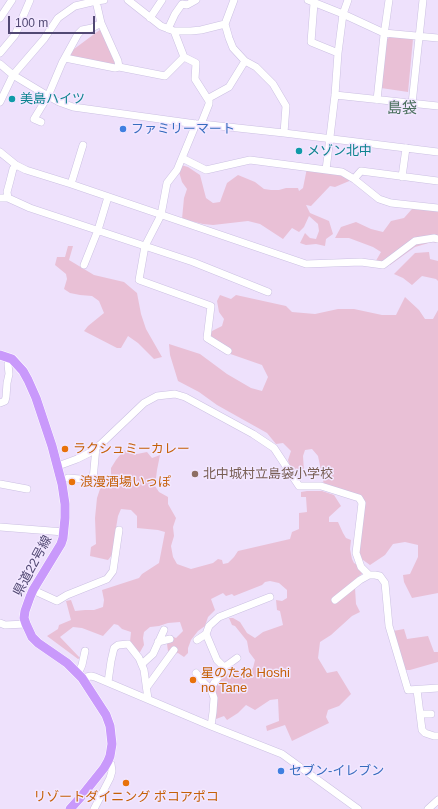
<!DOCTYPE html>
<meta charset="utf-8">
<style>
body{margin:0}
#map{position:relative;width:438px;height:809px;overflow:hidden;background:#eee1fc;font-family:Arial,sans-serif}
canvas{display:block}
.scale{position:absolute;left:8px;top:16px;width:87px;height:18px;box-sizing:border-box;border:2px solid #514873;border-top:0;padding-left:5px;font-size:12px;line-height:14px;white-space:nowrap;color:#514873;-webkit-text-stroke:3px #f2e7ff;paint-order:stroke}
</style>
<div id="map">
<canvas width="438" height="809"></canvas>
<div class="scale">100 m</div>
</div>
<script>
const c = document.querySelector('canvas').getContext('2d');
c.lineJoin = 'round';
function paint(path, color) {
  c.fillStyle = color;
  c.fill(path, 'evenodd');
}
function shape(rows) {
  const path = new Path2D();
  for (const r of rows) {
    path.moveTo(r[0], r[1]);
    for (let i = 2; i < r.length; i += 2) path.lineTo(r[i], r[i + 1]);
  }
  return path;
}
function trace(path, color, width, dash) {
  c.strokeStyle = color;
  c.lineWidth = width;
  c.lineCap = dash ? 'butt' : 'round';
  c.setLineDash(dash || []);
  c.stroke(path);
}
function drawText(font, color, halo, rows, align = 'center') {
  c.font = font + ' Arial,"Noto Sans JP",sans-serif';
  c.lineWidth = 3;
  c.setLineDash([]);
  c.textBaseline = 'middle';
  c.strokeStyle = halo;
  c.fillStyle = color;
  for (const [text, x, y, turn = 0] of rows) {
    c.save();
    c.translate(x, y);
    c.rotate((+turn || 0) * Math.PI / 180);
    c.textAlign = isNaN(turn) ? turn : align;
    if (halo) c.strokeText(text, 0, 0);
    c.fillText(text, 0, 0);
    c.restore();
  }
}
const green = shape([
 [101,29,117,63,114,65,71,57,70,52],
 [391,36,413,39,408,92,381,88,386,40],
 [181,165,188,167,200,175,206,198,213,203,220,202,227,183,238,175,255,182,264,189,271,190,279,190,286,188,298,188,299,191,303,188,307,168,326,170,354,179,335,187,330,186,311,206,306,205,310,213,329,221,333,234,326,239,325,246,316,244,306,245,300,243,305,233,310,238,316,239,319,231,318,224,309,216,304,227,299,232,292,228,283,239,260,224,248,221,213,225,203,224,182,219,184,198,187,189,182,182,179,172],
 [412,209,438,210,438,243,432,242,415,247,390,265,374,264,381,252,373,247,349,238,335,238,341,227,356,222,371,229,383,232,391,221,404,218],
 [68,246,73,246,69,260,94,275,124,282,137,293,141,314,146,329,162,357,154,359,138,343,128,336,121,348,117,348,84,331,88,326,104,313,99,301,92,296,80,295,70,293,64,289,67,279,66,274,55,265,57,257,65,257],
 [429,252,430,259,438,261,438,281,436,279,422,276,412,285,403,278,394,274,415,253],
 [220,295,231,299,236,295,286,306,292,312,315,314,338,309,354,309,382,315,396,315,405,297,419,310,425,319,433,319,438,310,438,593,412,598,404,582,403,575,410,574,418,557,418,545,405,542,393,544,385,555,370,565,356,555,361,496,324,485,318,456,312,449,305,450,303,456,304,471,302,475,292,474,288,460,291,451,283,443,276,444,267,433,217,405,199,392,178,381,170,355,169,344,200,354,227,374,251,388,262,391,268,377,262,365,219,350,210,342,210,332,222,326,224,319,219,312,217,301],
 [124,450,130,453,137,454,147,452,152,458,160,455,157,470,155,486,159,492,168,497,168,504,176,518,173,527,174,536,171,546,173,557,177,564,191,569,213,563,218,559,222,560,223,564,228,563,234,557,238,551,290,539,292,532,299,529,299,513,307,512,306,497,301,497,301,492,307,491,322,491,334,495,341,506,329,517,329,522,338,522,343,533,346,538,351,540,350,549,352,559,354,563,366,570,332,600,355,588,356,604,360,612,352,616,331,635,320,642,318,658,327,673,337,671,351,694,339,706,328,710,326,717,329,723,292,741,285,725,267,731,266,726,279,721,278,699,270,700,255,710,246,705,238,713,227,720,224,716,216,719,216,696,214,690,218,681,230,672,237,672,245,674,253,668,255,660,249,652,247,641,235,626,232,625,229,618,233,618,240,622,247,633,255,638,263,632,283,625,280,611,277,610,276,600,282,601,287,598,287,590,279,583,270,581,265,582,262,585,234,596,232,594,226,596,223,593,211,599,215,610,208,617,205,626,198,631,191,640,188,648,188,653,184,657,178,653,173,654,168,651,167,644,171,636,176,638,183,631,180,622,168,623,159,626,150,627,144,632,143,638,144,645,139,654,130,642,131,632,122,629,118,625,114,624,103,636,82,628,73,627,60,637,80,658,78,659,47,636,58,629,59,625,71,620,66,601,71,600,75,611,85,610,94,610,103,607,104,600,102,590,139,578,142,574,159,563,165,532,158,530,137,528,137,516,131,510,121,509,118,516,116,528,114,548,112,555,108,560,90,556,91,547,96,544,95,518,97,498,100,489,111,481,111,468,116,460],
 [404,629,407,639,428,636,434,652,438,652,438,662,410,670,404,670,393,631]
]);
const minor = shape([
 [128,0,161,26,174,31,191,31,201,30,225,24],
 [234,0,225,24,229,38,233,48,245,61,256,67,273,84,286,106,284,133],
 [308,0,343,14,384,33,438,38],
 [314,3,311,42,338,53],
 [0,18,12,0],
 [150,18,162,0],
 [168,29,175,14,182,4,187,5,196,0],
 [0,53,15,35,30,0],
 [184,57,196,63,195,79,209,101],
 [65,58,115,68,119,67,118,61,101,23],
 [0,64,13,75,48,96,59,102,73,107,196,124,201,124,284,133,438,152],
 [119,67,165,76,184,57,174,31],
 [335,95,438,106],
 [377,100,384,35,389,0],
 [0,102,13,75,44,39,58,18,75,6,96,1,104,0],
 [412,104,423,0],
 [41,122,34,119,48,96,62,63,78,34,82,30,92,28,101,23,96,1],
 [196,124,177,170,167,183,161,215,145,246,139,280,211,306,207,338,228,351],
 [201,124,209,104,209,98,229,87,245,61],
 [0,152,16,165,26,170,71,184,306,264,361,262,383,265,415,241,434,238,438,239],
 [182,158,206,170,250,160,342,172,354,179,379,199,391,203,438,208],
 [326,170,335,95,338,53,343,14,348,0],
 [402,177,406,148],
 [354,179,361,171,438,181],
 [71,184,83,145],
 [0,198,8,198,30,208,193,262,268,292],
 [8,198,7,192,10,181,13,169,16,165],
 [84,265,98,230,108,197],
 [0,403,5,401,6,397,7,383,9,374,8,364,12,359],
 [58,466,77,459,89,453,101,444,144,403,157,396,175,394,185,397,253,434,274,448,299,486,321,486,359,498,362,503,356,553,361,567,369,575],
 [68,478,93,480,96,447],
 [0,484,27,489],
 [0,527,64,532],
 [33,590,57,601,67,595,107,579,113,571,119,530],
 [335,600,360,580,369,575,375,575,380,576,385,583,389,626,408,690,438,688],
 [0,623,5,625,26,624],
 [197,640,206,634],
 [158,642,170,639],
 [142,664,153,654,164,630],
 [225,668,217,660,206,634,209,626,219,617,270,597],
 [196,673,205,684,211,689],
 [78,674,82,665,85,651],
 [82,678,91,676,95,677,211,726,282,754,358,809],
 [108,682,111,661,114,648,118,645,128,644,139,658,144,670,148,699],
 [147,687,174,650],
 [417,690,422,730,425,733,434,736,438,736],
 [420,714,431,714],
 [211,726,213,712,214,698,211,689,214,683,226,666,237,658],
 [94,809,110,778,112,771,111,764,108,761],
 [428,809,438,800]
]);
const major = shape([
 [0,355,12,359,23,371,28,380,36,398,52,446,62,484,65,504,65,518,63,538,61,544,33,590,30,597,25,611,24,618,26,624,32,637,38,643,67,663,82,678,106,715,110,726,112,744,110,756,108,761,104,768,80,798,70,809]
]);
const markers = [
 [12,99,4,"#0f9aa8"],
 [123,129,4,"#3f7fe0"],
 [299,151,4,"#0f9aa8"],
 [65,449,4,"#e8710a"],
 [195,474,4,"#8d6e63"],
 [72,482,4,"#e8710a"],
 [193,680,4,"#e8710a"],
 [281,771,4,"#3f7fe0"],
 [126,783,4,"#e8710a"]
];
const cultureNames = [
 ["美島ハイツ",20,99],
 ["メゾン北中",307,151]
];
const shopNames = [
 ["ファミリーマート",131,129],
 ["セブン-イレブン",289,771]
];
const foodNames = [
 ["ラクシュミーカレー",73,449],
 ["浪漫酒場いっぽ",80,482],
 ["星のたね Hoshi",201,673],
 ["no Tane",201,688],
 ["リゾートダイニング ポコアポコ",126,797,"center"]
];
const educationNames = [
 ["北中城村立島袋小学校",203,474]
];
const streetNames = [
 ["県道22号線",33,566,-62]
];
const quarterNames = [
 ["島袋",402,109]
];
paint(green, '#e9c0d6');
trace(minor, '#cbc0e2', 8);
trace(major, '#fff', 10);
trace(minor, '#fff', 7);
trace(major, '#c999fb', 9);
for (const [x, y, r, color] of markers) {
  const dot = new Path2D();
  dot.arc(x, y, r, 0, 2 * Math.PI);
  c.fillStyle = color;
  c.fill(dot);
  trace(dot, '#f2e7ff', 1.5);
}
drawText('13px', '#0d838f', '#f2e7ff', cultureNames, 'left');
drawText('13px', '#366cbe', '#f2e7ff', shopNames, 'left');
drawText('13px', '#c56008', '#f2e7ff', foodNames, 'left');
drawText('13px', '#785e54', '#f2e7ff', educationNames, 'left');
drawText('13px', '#514873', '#f2e7ff', streetNames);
drawText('15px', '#4a6f5d', '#f2e7ff', quarterNames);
</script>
